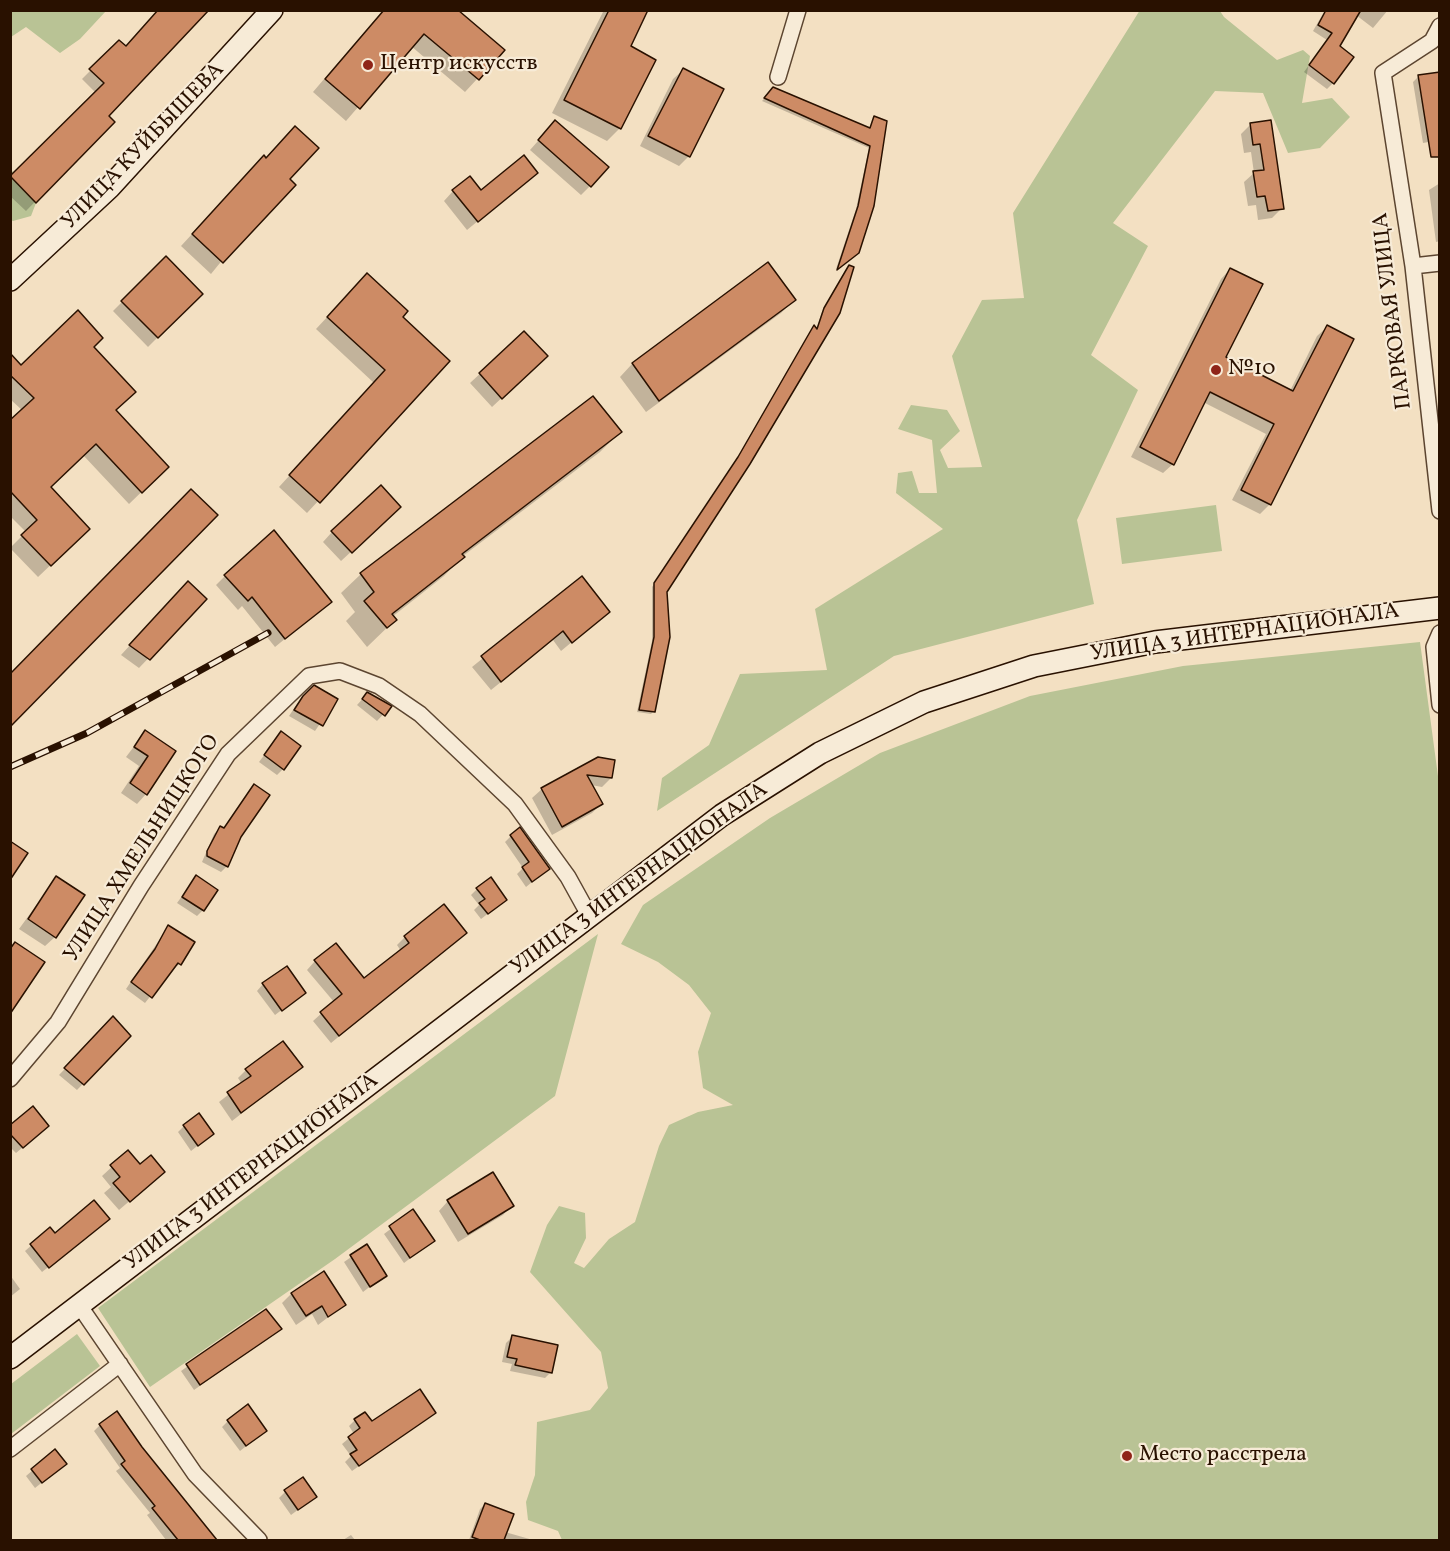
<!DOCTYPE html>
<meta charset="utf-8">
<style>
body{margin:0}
#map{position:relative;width:1450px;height:1551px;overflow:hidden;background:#f3e0c2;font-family:Vollkorn,serif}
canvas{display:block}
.frame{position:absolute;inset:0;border:12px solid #291100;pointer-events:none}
</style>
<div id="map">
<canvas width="1450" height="1551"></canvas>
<div class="frame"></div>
</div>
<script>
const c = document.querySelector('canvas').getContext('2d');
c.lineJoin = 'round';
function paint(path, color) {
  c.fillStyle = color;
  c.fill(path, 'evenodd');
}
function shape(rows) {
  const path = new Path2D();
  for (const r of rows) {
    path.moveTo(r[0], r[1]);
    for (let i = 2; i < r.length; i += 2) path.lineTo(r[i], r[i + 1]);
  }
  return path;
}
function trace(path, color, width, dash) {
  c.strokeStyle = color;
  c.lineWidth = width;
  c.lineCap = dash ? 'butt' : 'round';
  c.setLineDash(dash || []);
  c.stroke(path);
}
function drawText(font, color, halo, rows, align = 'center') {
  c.font = font + ' Vollkorn,serif';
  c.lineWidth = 4.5;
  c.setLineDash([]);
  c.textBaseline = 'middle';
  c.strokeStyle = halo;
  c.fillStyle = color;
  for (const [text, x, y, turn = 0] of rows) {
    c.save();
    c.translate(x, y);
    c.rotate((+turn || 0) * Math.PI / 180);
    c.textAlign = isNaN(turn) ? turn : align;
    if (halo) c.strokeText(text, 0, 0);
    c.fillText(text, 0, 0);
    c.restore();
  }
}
const green = shape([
 [11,10,106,10,106,11,80,39,60,53,26,27,11,37],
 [1140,10,1220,11,1224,17,1277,60,1303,50,1310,56,1302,103,1332,98,1350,117,1320,148,1288,153,1263,93,1215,91,1113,223,1148,246,1091,355,1138,390,1077,520,1094,604,894,656,657,811,662,778,709,745,740,674,827,670,815,609,943,529,896,493,898,473,912,471,919,493,937,493,932,440,898,429,911,405,947,410,960,431,940,450,948,468,982,467,952,356,982,300,1024,298,1013,213],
 [10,168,36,203,31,216,13,221,11,220],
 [1216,505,1222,551,1122,564,1116,518],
 [1420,642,1440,791,1439,1540,562,1540,558,1531,528,1520,526,1502,535,1475,537,1422,590,1410,608,1388,601,1352,530,1272,547,1225,559,1206,585,1213,586,1238,574,1263,584,1268,609,1239,635,1222,659,1146,669,1125,698,1112,733,1105,703,1088,698,1052,711,1013,689,985,658,962,621,944,643,905,770,818,880,753,1030,696,1183,666],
 [598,934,555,1096,335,1259,150,1387,98,1308],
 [77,1334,100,1366,11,1434,11,1384]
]);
const shadow = shape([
 [383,10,456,10,503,51,465,92,411,46,346,121,313,92],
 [604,10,646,10,629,47,620,128,607,141,552,113],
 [1325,10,1388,10,1373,28,1356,15,1338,46,1333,83,1327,89,1304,72,1327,40,1313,31],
 [119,42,107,116,112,122,26,211,10,196,10,179,96,93,82,79],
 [683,70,689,156,679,166,640,146,673,79],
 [1419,76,1440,140,1423,143,1413,82],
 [773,89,869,129,874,118,854,256,836,269,856,209,869,148,762,101],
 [1270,122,1282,208,1272,218,1258,220,1256,205,1248,206,1244,182,1254,173,1251,152,1244,153,1241,134,1250,125],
 [546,132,590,186,581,195,530,150],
 [252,169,288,179,211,274,181,246],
 [536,173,467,230,444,201,453,191,480,192],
 [1440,183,1440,241,1436,242,1429,190],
 [166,258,201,294,148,347,113,311],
 [768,265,794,300,781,313,646,412,620,377,632,364],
 [853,268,666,591,653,712,651,714,637,712,652,641,652,587,736,461,812,329,816,330,822,312,847,269],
 [1230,269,1224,357,1290,391,1317,336,1327,327,1352,339,1270,504,1260,514,1232,500,1266,434,1203,402,1173,464,1163,473,1131,457,1221,279],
 [355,287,401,317,448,361,307,513,279,487,374,383,316,329],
 [524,333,536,366,492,407,470,383],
 [92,347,115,411,155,479,129,504,83,455,49,488,76,541,38,577,10,548,26,532,10,516,10,422,23,411,10,399,10,355,21,367],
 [620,432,600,452,463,556,444,576,392,617,395,620,367,647,346,621,355,612,341,593,361,574],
 [390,516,341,561,323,542,332,532],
 [225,576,330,602,275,647,242,606,238,610,216,585],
 [582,578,608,612,561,651,553,640,491,690,472,667],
 [179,592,205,599,139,668,121,655],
 [315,687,336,700,315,731,289,716,297,704],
 [367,694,390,707,377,721,357,705],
 [145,732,174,751,146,794,137,804,121,793,139,766,126,757],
 [281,733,283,769,277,775,259,762],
 [598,759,611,778,602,787,591,785,601,804,592,813,552,835,532,798,542,789],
 [254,786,240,836,227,866,221,872,202,862,214,834,220,828,223,829],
 [511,836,548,869,526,887,517,874,523,868,505,842],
 [196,877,203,910,197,916,177,903],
 [56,878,55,937,45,946,19,929],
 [477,889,499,905,481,919,474,910,479,905,471,895],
 [168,927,180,964,172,969,145,1003,126,989],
 [465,933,331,1043,313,1021,334,1002,307,970,315,961,364,981,401,951,397,945,405,937],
 [263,984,304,993,275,1015,257,991],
 [113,1019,129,1036,77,1090,59,1075],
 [301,1067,232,1121,219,1102,242,1084,238,1078,246,1070],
 [184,1126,212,1134,191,1151,178,1132],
 [10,1127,41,1132,16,1153,10,1147],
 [128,1152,153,1181,119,1210,104,1193,111,1187,102,1176],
 [448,1201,512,1205,503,1215,458,1242,439,1211],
 [413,1212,433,1241,404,1263,384,1234],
 [102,1225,42,1272,25,1251,50,1229,55,1235],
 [367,1246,385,1275,363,1292,344,1262],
 [324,1273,344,1305,318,1325,312,1314,296,1325,282,1303,291,1294],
 [10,1275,20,1289,10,1297],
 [266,1311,274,1334,194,1390,181,1371],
 [512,1337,551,1372,545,1378,510,1371,512,1364,502,1362,506,1343],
 [434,1413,352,1471,345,1462,351,1456,342,1444,354,1434,349,1426,355,1420,371,1424],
 [228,1421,259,1436,240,1451,222,1427],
 [100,1425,141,1448,213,1540,166,1540,147,1515,150,1513,116,1471,120,1468,94,1431],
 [55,1451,59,1469,35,1488,26,1476],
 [285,1492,315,1497,291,1515,279,1498],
 [485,1504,505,1532,533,1540,469,1540,480,1509],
 [351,1535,355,1540,343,1540]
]);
const building = shape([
 [158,10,209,10,109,116,115,122,36,203,10,176,104,83,89,69,119,40,126,46,158,10],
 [384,10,458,10,505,50,479,80,424,34,360,109,325,79,384,10],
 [609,10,648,10,631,46,656,60,621,129,564,100,609,10],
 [1326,10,1361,10,1340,46,1354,57,1334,84,1309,65,1332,33,1318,25,1326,10],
 [683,68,724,89,690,157,648,136,683,68],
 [1440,72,1440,157,1431,157,1418,75,1440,72],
 [773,87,870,128,874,116,887,121,874,206,859,253,837,270,858,206,870,146,764,98,773,87],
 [555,120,609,167,591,187,538,140,555,120],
 [1271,120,1284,209,1268,211,1265,196,1257,197,1253,171,1264,170,1260,144,1253,145,1250,123,1271,120],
 [295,126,319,148,290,179,296,185,223,263,192,234,264,155,266,158,295,126],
 [524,155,538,173,478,222,452,190,470,176,481,190,524,155],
 [166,256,203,294,158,338,121,301,166,256],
 [768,262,796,300,659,401,632,363,768,262],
 [849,265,854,267,840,313,750,464,667,592,670,637,655,712,639,710,654,637,654,583,738,457,814,325,817,329,824,308,849,265],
 [1230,268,1263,284,1226,357,1293,391,1327,325,1354,339,1271,505,1241,490,1274,424,1210,392,1174,465,1140,447,1230,268],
 [367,273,408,311,403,317,450,361,320,503,289,475,385,370,327,317,367,273],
 [78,310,103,338,94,347,136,392,116,410,169,467,142,493,96,444,51,487,90,529,51,566,21,535,37,520,10,491,10,420,34,398,10,375,10,353,21,365,78,310],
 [524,331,548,356,502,399,479,373,524,331],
 [593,396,622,432,462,554,465,557,392,614,397,620,387,628,364,601,374,592,360,573,593,396],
 [381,485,401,507,352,553,331,531,381,485],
 [191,489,218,515,10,727,10,674,191,489],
 [274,530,332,602,285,639,252,597,248,601,224,575,274,530],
 [582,576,610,612,572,643,563,631,501,682,481,656,582,576],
 [188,581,207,599,150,660,129,645,188,581],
 [314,685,338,699,323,726,294,710,303,696,314,685],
 [367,692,392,706,385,716,362,699,367,692],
 [145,730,176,751,147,795,130,783,148,756,134,747,145,730],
 [281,731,301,746,284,770,264,755,281,731],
 [598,757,615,760,612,778,587,775,603,804,562,827,541,788,598,757],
 [254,784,270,795,241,837,228,867,207,856,207,851,220,826,224,828,254,784],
 [520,827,550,869,532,882,522,867,529,862,510,835,520,827],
 [10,841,28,853,10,880,10,841],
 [196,875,218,890,204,911,182,897,196,875],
 [56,876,85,895,56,938,28,919,56,876],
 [491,877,507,900,488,914,479,903,485,899,476,888,491,877],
 [444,904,467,933,339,1036,320,1012,342,994,314,960,336,943,364,978,409,943,404,936,444,904],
 [168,925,195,942,181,965,178,963,152,998,131,982,155,949,168,925],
 [15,942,45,962,10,1014,10,949,15,942],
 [287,966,306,993,282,1011,262,983,287,966],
 [113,1016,131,1036,84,1085,64,1068,113,1016],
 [283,1041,303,1067,241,1113,227,1092,251,1076,245,1069,283,1041],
 [33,1106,49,1126,23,1148,10,1134,10,1125,33,1106],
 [199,1113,214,1134,198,1146,183,1125,199,1113],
 [128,1150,140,1164,151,1155,165,1172,130,1202,113,1183,120,1177,110,1165,128,1150],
 [493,1172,514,1206,468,1234,447,1200,493,1172],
 [94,1200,110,1219,49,1268,30,1244,50,1227,55,1233,94,1200],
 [413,1209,435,1241,410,1258,389,1226,413,1209],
 [367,1244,387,1276,370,1287,350,1255,367,1244],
 [324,1271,346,1305,328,1317,322,1306,306,1316,291,1293,324,1271],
 [266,1309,282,1329,200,1385,186,1364,266,1309],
 [512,1335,558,1345,552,1373,515,1365,517,1359,507,1357,512,1335],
 [420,1389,436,1413,359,1466,350,1454,357,1450,348,1437,360,1428,354,1419,365,1412,372,1421,420,1389],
 [248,1404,267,1431,246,1446,227,1420,248,1404],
 [117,1411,142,1447,217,1540,178,1540,152,1508,155,1506,121,1464,125,1461,99,1424,117,1411],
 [55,1449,67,1464,42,1483,31,1469,55,1449],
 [303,1477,317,1497,298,1510,284,1490,303,1477],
 [485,1503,514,1514,504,1540,480,1540,472,1537,485,1503]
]);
const minor = shape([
 [1440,26,1432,41,1383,73,1413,266,1440,511],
 [778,77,798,10],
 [1413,266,1440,263],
 [1440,633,1434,647,1440,705],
 [10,1079,58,1022,141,886,228,754,309,676,340,671,379,686,420,714,515,804,568,877,589,915],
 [79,1305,195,1474,259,1540],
 [10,1449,120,1364]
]);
const secondary = shape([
 [10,280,110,187,272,10],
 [10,1358,722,815,820,753,924,702,1034,666,1155,642,1440,608]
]);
const rail = shape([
 [10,767,87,733,268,633]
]);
const markers = [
 [368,65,6,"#8f2418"],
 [1216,370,6,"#8f2418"],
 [1127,1456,6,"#8f2418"]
];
const poiNames = [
 ["Центр искусств",380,65],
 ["№10",1228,370],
 ["Место расстрела",1139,1456]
];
const streetNames = [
 ["УЛИЦА КУЙБЫШЕВА",144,147,-46],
 ["ПАРКОВАЯ УЛИЦА",1394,311,-97],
 ["УЛИЦА 3 ИНТЕРНАЦИОНАЛА",1245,634,-8],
 ["УЛИЦА ХМЕЛЬНИЦКОГО",143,849,-57],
 ["УЛИЦА 3 ИНТЕРНАЦИОНАЛА",640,880,-36],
 ["УЛИЦА 3 ИНТЕРНАЦИОНАЛА",252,1173,-37]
];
paint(green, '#b9c395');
paint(shadow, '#0003');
paint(building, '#cd8b65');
trace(building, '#291100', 1.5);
trace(minor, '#5c4530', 18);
trace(secondary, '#291100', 24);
trace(minor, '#f7ebd7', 15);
trace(secondary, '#f7ebd7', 21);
trace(rail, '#291100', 7);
trace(rail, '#f7ebd7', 4.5, [14]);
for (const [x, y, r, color] of markers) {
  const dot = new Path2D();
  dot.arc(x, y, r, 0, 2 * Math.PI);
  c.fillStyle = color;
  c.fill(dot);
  trace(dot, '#f7ebd7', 2);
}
drawText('22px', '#291100', '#f7ebd7', poiNames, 'left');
drawText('22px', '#291100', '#f7ebd7', streetNames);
</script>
